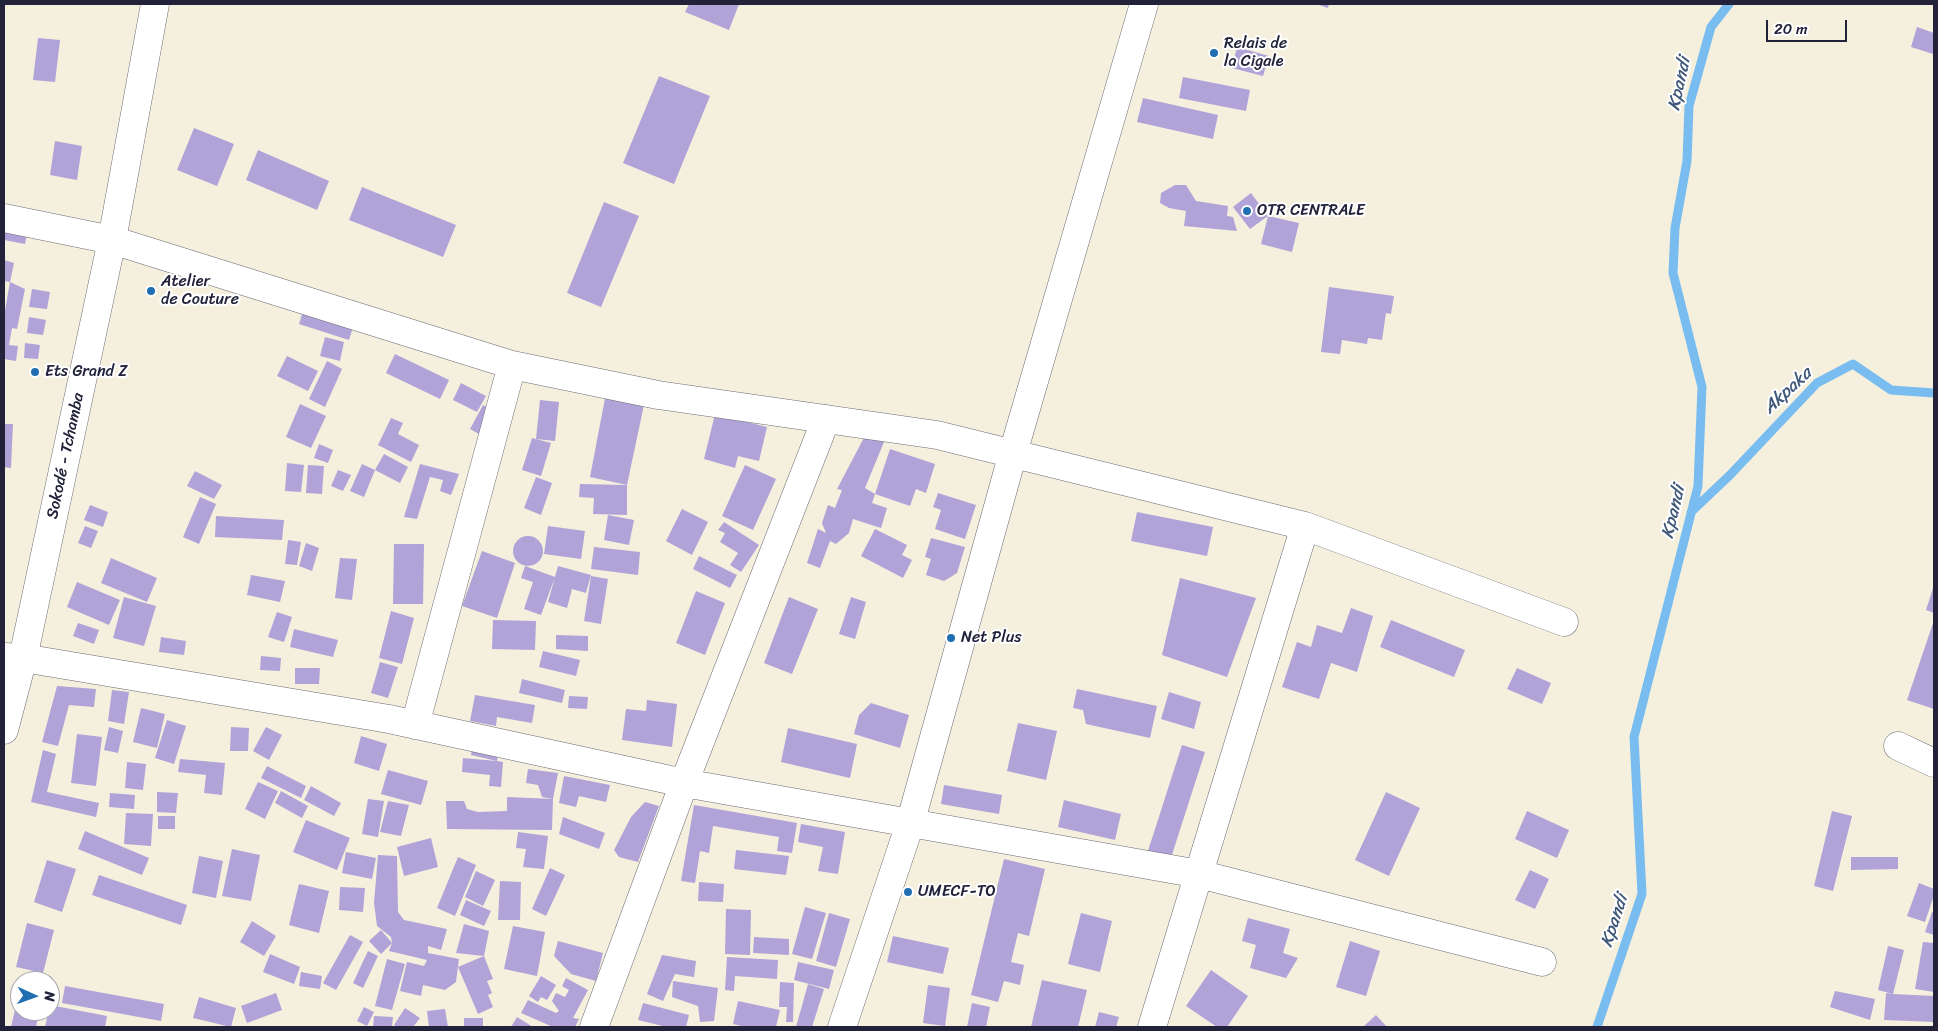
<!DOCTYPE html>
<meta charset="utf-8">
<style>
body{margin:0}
#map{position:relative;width:1938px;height:1031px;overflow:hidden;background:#f5f0de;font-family:Sriracha,sans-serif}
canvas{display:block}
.frame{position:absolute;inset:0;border:5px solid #22223b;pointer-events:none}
.north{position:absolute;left:10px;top:971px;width:50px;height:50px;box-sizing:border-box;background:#fff;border:1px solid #a7a7b1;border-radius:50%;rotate:92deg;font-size:14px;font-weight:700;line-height:20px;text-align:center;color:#22223b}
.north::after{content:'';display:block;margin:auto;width:18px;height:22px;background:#1f6fb2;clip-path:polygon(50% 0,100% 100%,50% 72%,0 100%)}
.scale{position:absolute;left:1766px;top:20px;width:81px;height:22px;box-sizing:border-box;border:2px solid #22223b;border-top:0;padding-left:6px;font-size:15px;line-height:18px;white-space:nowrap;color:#22223b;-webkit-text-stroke:4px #fff;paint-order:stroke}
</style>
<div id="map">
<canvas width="1938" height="1031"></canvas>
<div class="frame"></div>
<div class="north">N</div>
<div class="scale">20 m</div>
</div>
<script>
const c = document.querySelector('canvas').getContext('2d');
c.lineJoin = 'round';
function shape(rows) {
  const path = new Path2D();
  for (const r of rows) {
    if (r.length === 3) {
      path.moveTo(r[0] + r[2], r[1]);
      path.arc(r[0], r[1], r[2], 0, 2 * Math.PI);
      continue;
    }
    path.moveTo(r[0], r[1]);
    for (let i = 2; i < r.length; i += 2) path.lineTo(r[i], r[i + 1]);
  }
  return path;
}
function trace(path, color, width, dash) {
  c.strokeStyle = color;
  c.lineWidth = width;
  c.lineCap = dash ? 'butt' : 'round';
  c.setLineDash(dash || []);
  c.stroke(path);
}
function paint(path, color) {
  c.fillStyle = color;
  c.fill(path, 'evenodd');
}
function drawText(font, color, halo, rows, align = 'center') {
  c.font = font + ' Sriracha,sans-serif';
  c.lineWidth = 4;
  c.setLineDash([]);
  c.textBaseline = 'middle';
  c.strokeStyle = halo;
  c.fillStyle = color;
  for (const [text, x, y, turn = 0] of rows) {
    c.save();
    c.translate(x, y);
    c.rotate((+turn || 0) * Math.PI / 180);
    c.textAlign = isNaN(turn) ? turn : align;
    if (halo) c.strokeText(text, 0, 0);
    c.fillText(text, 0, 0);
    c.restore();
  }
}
const stream = shape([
 [1691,512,1730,475,1817,383,1853,364,1891,390,1934,393],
 [1597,1027,1642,894,1634,737,1698,486,1702,387,1673,273,1675,228,1687,161,1689,106,1711,27,1729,4]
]);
const building = shape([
 [689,4,739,4,729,30,685,12],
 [1316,4,1329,4,1328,8],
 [1917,27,1934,33,1933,54,1911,47],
 [38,38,60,40,55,82,33,80],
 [1237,47,1269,56,1263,76,1232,68],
 [659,76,710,96,674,184,623,163],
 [1183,77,1250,90,1246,111,1179,98],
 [1143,98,1218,115,1213,139,1137,122],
 [194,128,234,144,217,186,177,170],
 [55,141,82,146,77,180,50,175],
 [258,150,329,181,317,210,246,180],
 [1175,185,1186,185,1196,201,1228,206,1227,216,1233,217,1237,231,1184,226,1186,211,1169,208,1160,203,1161,193],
 [362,187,456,225,443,257,349,220],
 [1251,193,1268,216,1299,223,1292,252,1261,244,1268,216,1250,229,1233,207],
 [604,202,639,216,601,307,567,293],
 [4,223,28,228,25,244,4,240],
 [4,260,14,263,10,282,25,289,17,329,12,328,9,345,18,346,16,361,4,359,4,316,10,282,4,281],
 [1329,287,1394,296,1391,314,1386,313,1382,340,1368,338,1367,344,1342,340,1340,354,1321,352],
 [32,289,50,292,47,309,29,307],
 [304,308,354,324,349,340,299,324],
 [29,317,46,320,43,335,27,333],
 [325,337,344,342,340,361,320,356],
 [25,343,40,345,38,359,24,358],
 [395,354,449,380,440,399,386,373],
 [287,356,318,371,308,391,277,376],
 [327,361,342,369,325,407,309,399],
 [461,383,486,396,477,412,453,400],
 [606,393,645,400,627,485,590,477],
 [540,400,559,402,555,441,536,439,551,443,541,476,522,470,532,438,536,439],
 [300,404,326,416,311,448,286,437],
 [483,405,492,410,479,434,470,429],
 [715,414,767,427,759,461,738,456,735,468,704,459],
 [391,418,403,423,398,434,419,445,411,462,378,445],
 [4,424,13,424,11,468,4,467],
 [867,432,884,442,865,488,875,494,872,503,887,508,881,528,853,519,849,533,836,544,830,541,820,568,807,563,818,529,826,533,822,523,828,505,835,508,842,490,837,489],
 [319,444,333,450,328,463,314,458],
 [890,449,935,464,926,493,916,489,910,506,875,494],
 [384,454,408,467,400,483,375,470],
 [287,463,304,465,301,492,285,491],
 [362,464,375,470,364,497,350,491],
 [420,464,459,474,451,495,440,491,443,480,430,477,417,519,404,517],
 [308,465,324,466,322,494,306,493],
 [745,465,776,479,753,530,722,516],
 [338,470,351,475,343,491,331,486],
 [195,471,222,485,214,499,187,486],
 [536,477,552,483,541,515,524,508],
 [580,484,627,485,627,515,593,514,594,498,579,497],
 [938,493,976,505,965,539,935,529,941,510,933,507],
 [200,497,216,504,199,544,183,537],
 [90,505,108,512,103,527,84,520],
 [682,509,708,522,692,555,666,541],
 [1137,512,1213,527,1207,556,1131,541],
 [608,515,634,520,629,545,604,540],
 [216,516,284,520,282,540,215,537],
 [724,522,759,545,741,572,730,565,738,553,720,542,725,533,718,530],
 [85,526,98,531,91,548,78,543],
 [548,526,585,531,581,559,544,554],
 [875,529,907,545,902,555,912,560,903,578,861,556],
 [528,551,15],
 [931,538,965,547,957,573,944,581,926,575,931,559,925,557],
 [288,540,301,542,297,565,285,564],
 [306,543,319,548,312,571,299,566],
 [394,544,424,544,423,604,393,604],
 [594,547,640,552,638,575,591,569],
 [482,551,515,563,497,618,462,606],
 [699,556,737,575,730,588,693,569],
 [111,558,157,578,147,602,101,583],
 [340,558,357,559,352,600,335,598],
 [525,566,555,577,541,615,524,609,533,582,521,578],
 [558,566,591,575,586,593,572,589,567,608,548,602],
 [251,575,285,581,280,602,247,595],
 [591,576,608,579,601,624,584,621],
 [1180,578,1256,598,1227,677,1162,655],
 [77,582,120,600,109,625,67,607],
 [1934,585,1934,613,1926,610],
 [696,591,725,603,705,655,676,643],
 [124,597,156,606,144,646,113,638],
 [789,597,818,609,792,674,764,663],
 [851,597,866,602,855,639,839,634],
 [1351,608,1373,616,1357,672,1331,663,1319,699,1282,687,1297,642,1311,647,1317,625,1342,633],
 [391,611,414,618,402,664,379,658],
 [277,612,292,617,284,642,268,637],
 [493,620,536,621,535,650,492,649],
 [1391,620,1465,650,1454,677,1380,647],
 [78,623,99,630,94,644,73,636],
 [1933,623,1934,623,1934,709,1907,700],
 [294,629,338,640,333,657,290,647],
 [556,635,588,636,588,651,556,649],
 [161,637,186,641,184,655,159,652],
 [543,651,580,660,576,676,539,667],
 [261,656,281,658,280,671,260,670],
 [380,662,398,667,388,698,371,693],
 [295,668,320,668,319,684,295,684],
 [1517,668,1551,683,1542,704,1507,689],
 [522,679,565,690,562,703,519,693],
 [57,686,96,689,94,707,69,705,58,746,42,742],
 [1077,689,1157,706,1150,738,1086,724,1083,710,1073,708],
 [112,690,129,692,124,724,108,721],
 [1169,692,1201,702,1194,729,1161,719],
 [475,695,535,705,532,723,497,717,496,726,470,721],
 [569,696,588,697,587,709,568,708],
 [647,700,677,704,672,747,622,740,626,709,646,711],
 [871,703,909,715,900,748,854,734,859,715],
 [141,708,165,714,157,748,133,742],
 [167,720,186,726,174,764,155,758],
 [1018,723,1057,731,1046,780,1007,771],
 [109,727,123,731,118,753,104,750],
 [231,727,249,728,248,751,230,751],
 [266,727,282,735,269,760,253,751],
 [788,728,857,744,850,778,781,762],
 [77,734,102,737,96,786,71,783],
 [361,736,387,744,379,771,354,763],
 [473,743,499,749,497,761,503,762,501,787,489,786,490,775,462,772,463,758,497,761,471,755],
 [1182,745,1205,752,1169,864,1146,857],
 [43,750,56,754,47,792,99,803,96,817,31,802],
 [180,759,225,763,222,795,204,793,206,775,178,772],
 [127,762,146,764,143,790,125,788],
 [267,766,306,786,301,798,261,778],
 [528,769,558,773,553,799,542,797,538,785,526,783],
 [388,770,428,781,421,805,381,794],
 [564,776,610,785,606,802,579,796,576,807,559,803],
 [258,782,278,791,265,819,245,809],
 [944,785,1002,795,999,814,941,804],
 [311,786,341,803,334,816,304,800],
 [281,791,308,806,302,818,275,803],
 [157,792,178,793,176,813,157,812],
 [1386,792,1420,808,1389,876,1355,860],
 [110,793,135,795,134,809,109,807],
 [507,797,553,799,552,830,447,829,446,801,464,801,467,809,478,812,507,811],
 [368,799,384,801,378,837,362,834],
 [1064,800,1121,814,1115,840,1058,827],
 [388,801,409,805,401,836,380,832],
 [645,802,659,806,638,862,619,857,614,850,631,817],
 [694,805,797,823,792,853,777,851,779,837,713,826,709,853,700,851,695,883,681,881],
 [1527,811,1569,830,1557,858,1515,839],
 [1832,811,1852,816,1833,891,1814,886],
 [126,813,153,814,151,846,124,844],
 [158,816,175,816,175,829,158,829],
 [563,817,605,833,599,849,559,834],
 [306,820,350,838,337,870,293,852],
 [801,824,845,832,838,874,818,871,823,847,798,842],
 [85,831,149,858,142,875,78,849],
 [518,832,548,836,544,869,523,867,526,849,516,848],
 [431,838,438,867,404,876,397,847],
 [232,849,260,855,251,901,222,896],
 [736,850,789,856,786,875,734,869],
 [346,852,376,858,372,879,342,873],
 [378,855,397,856,398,912,404,920,447,929,441,950,428,946,428,953,459,959,456,982,445,990,423,985,421,996,400,991,407,962,424,966,427,960,389,951,392,943,381,954,369,941,381,930,392,943,391,937,377,926,374,903],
 [199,856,223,861,216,898,192,893],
 [458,857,476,865,455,916,437,908],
 [1851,857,1898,857,1898,869,1851,870],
 [1004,859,1045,869,1029,936,1018,933,1011,962,1024,965,1020,985,1004,981,998,1002,971,995],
 [47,860,76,869,62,912,34,902],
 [550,868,565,875,546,916,532,909],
 [1530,870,1549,879,1535,909,1515,900],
 [476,871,495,880,483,906,465,897],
 [99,875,187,905,181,925,92,895],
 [500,881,521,882,520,920,498,920],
 [699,882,724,884,723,902,698,901],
 [1919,883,1934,889,1934,895,1925,922,1907,916],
 [299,884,329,891,319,933,289,925],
 [340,887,365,888,363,912,339,910],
 [466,900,491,911,484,926,460,915],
 [805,907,826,913,812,959,792,954],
 [726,909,751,910,750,955,725,954],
 [1932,912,1934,913,1934,935,1925,932],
 [829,913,850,919,836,967,816,961],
 [1081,913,1112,921,1100,972,1068,964],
 [1248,918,1290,929,1283,953,1298,958,1286,978,1250,968,1256,945,1242,941],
 [252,921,276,936,264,956,240,942],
 [27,923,54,930,43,973,16,967],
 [464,924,489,931,484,956,456,953],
 [513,926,545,932,537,976,504,969],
 [350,935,363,942,336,990,323,983],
 [893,936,949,948,943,974,887,962],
 [754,937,789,939,789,955,753,953],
 [558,941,603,953,596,981,571,974,554,956],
 [1350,941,1380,951,1366,996,1336,987],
 [1923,942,1934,943,1934,992,1915,989],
 [1888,946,1904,950,1893,994,1934,996,1934,1022,1884,1020,1886,993,1893,994,1878,990],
 [368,951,378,956,363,988,353,983],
 [270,954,300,967,294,984,263,972],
 [662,955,696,961,694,977,675,974,663,1001,647,994],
 [484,956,493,979,487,981,492,993,488,995,493,1007,478,1014,458,967],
 [727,957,778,960,777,979,735,976,734,991,725,990],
 [387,959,405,964,392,1010,375,1006],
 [798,962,834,970,829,989,794,980],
 [1211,970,1248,996,1227,1027,1217,1027,1186,1006],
 [301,972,322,976,320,989,299,986],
 [541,976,556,985,547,1000,541,997,538,1002,529,996],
 [566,978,588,990,573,1018,579,1019,575,1027,553,1027,521,1013,528,1000,556,1013,559,1011,552,1001,556,993,565,997,569,990,562,986],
 [1042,980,1087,990,1078,1027,1031,1027],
 [673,981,718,988,714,1021,700,1022,698,1006,672,997],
 [780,982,794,983,793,1022,786,1022,787,1007,779,1007],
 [808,984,824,989,812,1027,796,1027],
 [928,985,950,988,945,1026,923,1023],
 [65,986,164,1004,161,1021,62,1003],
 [1835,991,1875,999,1870,1020,1830,1007],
 [276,993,282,1010,247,1023,241,1006],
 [18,997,20,998,20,1011,39,1011,36,1027,11,1027],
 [199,997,236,1008,231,1027,193,1018],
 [738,1001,780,1010,776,1027,746,1027,733,1024],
 [643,1003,689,1015,686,1027,667,1027,638,1020],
 [972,1003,990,1007,986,1027,967,1027],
 [50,1005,107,1016,105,1027,45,1027],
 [364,1007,374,1012,367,1026,357,1021],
 [405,1008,420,1018,413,1027,397,1027,394,1025],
 [445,1009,448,1027,429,1027,427,1011],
 [1099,1012,1119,1017,1116,1027,1095,1027],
 [1376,1015,1387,1027,1363,1027],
 [374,1016,393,1017,392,1027,373,1027],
 [517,1017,533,1027,511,1027],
 [464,1018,483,1018,483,1027,464,1027]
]);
const minor = shape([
 [4,218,112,240,512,365,658,395,937,435,1305,526,1564,622],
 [4,657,23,658,389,719,684,783,1199,874,1542,962],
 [415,725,512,365],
 [1898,746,1934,763],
 [594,1027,684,783,826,419],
 [842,1027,910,824,1013,453,1144,4],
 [1152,1027,1305,526]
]);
const major = shape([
 [4,730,23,658,112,240,155,4]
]);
const markers = [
 [1214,53,5,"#1f6fb2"],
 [1247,211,5,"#1f6fb2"],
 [151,291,5,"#1f6fb2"],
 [35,372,5,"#1f6fb2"],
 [951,638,5,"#1f6fb2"],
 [908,892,5,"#1f6fb2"]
];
const poiNames = [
 ["Relais de",1224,44],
 ["la Cigale",1224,62],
 ["OTR CENTRALE",1257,211],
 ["Atelier",161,282],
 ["de Couture",161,300],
 ["Ets Grand Z",45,372],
 ["Net Plus",961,638],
 ["UMECF-TO",918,892]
];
const streetNames = [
 ["Sokodé - Tchamba",66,456,-78]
];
const waterNames = [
 ["Kpandi",1680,84,-78],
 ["Akpaka",1788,391,-43],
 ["Kpandi",1674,512,-77],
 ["Kpandi",1615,921,-72]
];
trace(stream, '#79bcef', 9);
paint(building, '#b0a3d8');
trace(minor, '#6c6a74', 29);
trace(major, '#6c6a74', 29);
trace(minor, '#fff', 28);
trace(major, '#fff', 28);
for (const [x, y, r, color] of markers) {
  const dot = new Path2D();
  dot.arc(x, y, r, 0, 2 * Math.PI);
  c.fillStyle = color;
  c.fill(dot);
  trace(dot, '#fff', 2);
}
drawText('16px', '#22223b', '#fff', poiNames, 'left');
drawText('16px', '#22223b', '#fff', streetNames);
drawText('italic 18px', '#40587a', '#fff', waterNames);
</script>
